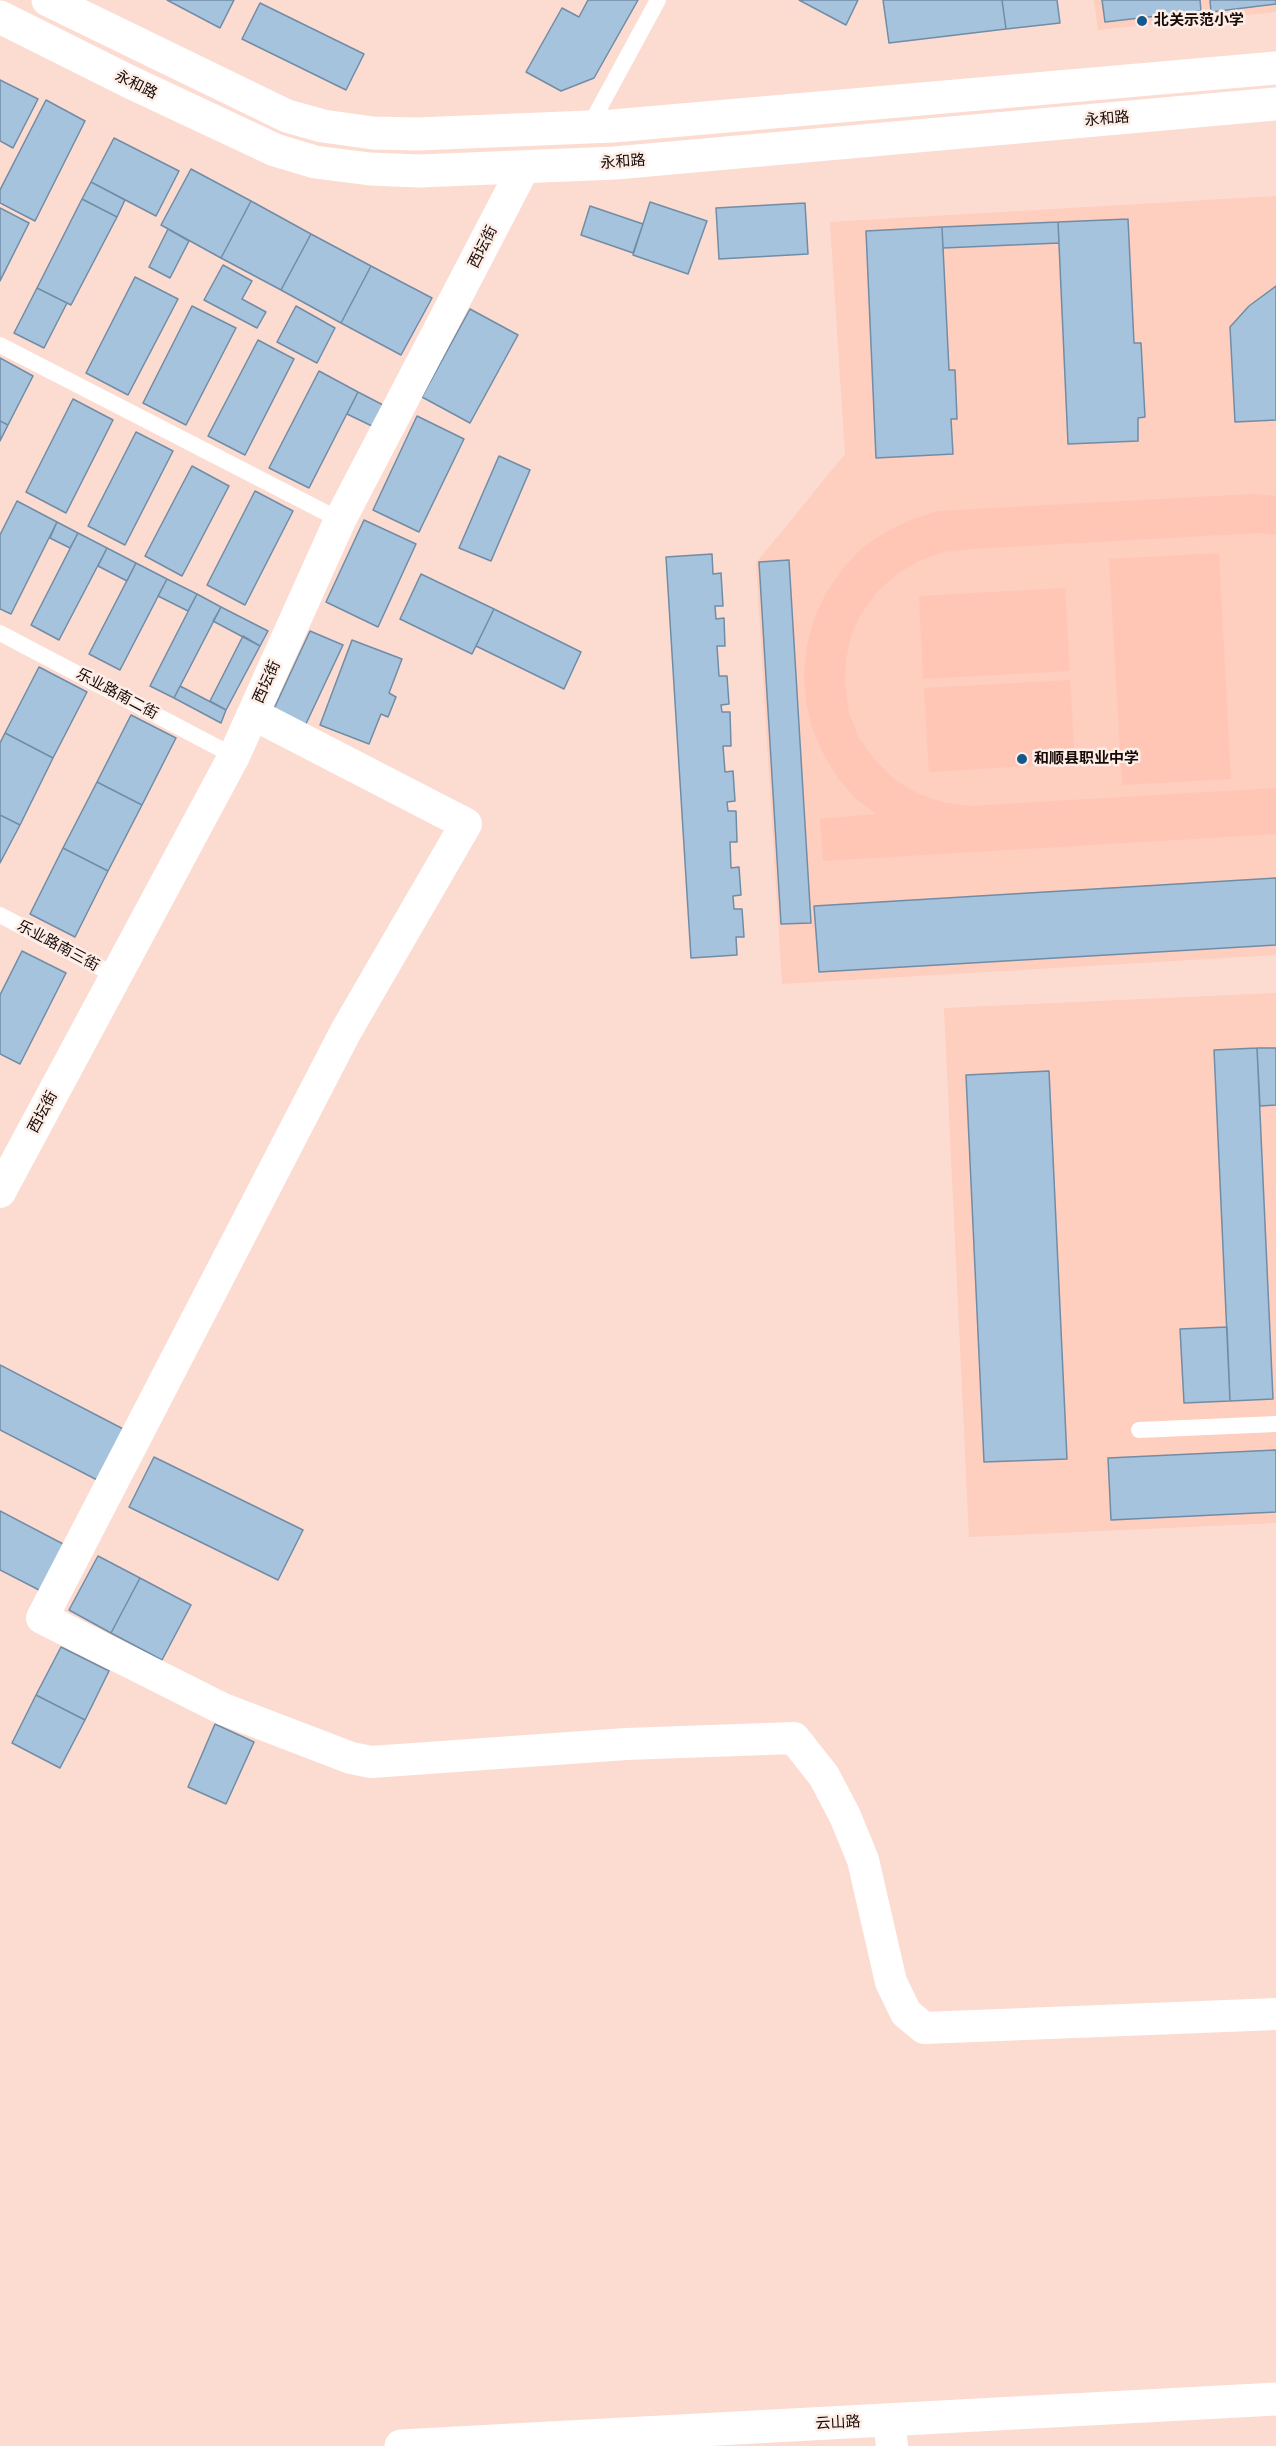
<!DOCTYPE html>
<meta charset="utf-8">
<style>
body{margin:0}
canvas{display:block;background:#fcdbd1}
</style>
<canvas width="1276" height="2446"></canvas>
<script>
const c = document.querySelector('canvas').getContext('2d');
c.lineJoin = 'round';
function paint(path, color) {
  c.fillStyle = color;
  c.fill(path, 'evenodd');
}
function shape(rows) {
  const path = new Path2D();
  for (const r of rows) {
    path.moveTo(r[0], r[1]);
    for (let i = 2; i < r.length; i += 2) path.lineTo(r[i], r[i + 1]);
  }
  return path;
}
function trace(path, color, width, dash) {
  c.strokeStyle = color;
  c.lineWidth = width;
  c.lineCap = dash ? 'butt' : 'round';
  c.setLineDash(dash || []);
  c.stroke(path);
}
function drawText(font, color, halo, rows, align = 'center') {
  c.font = font + ' "IBM Plex Serif","Noto Sans SC",serif';
  c.lineWidth = 5;
  c.setLineDash([]);
  c.textBaseline = 'middle';
  c.strokeStyle = halo;
  c.fillStyle = color;
  for (const [text, x, y, turn = 0] of rows) {
    c.save();
    c.translate(x, y);
    c.rotate((+turn || 0) * Math.PI / 180);
    c.textAlign = isNaN(turn) ? turn : align;
    if (halo) c.strokeText(text, 0, 0);
    c.fillText(text, 0, 0);
    c.restore();
  }
}
const built = shape([
 [1094,0,1276,0,1276,12,1098,30],
 [1276,196,1276,955,782,984,756,563,845,454,830,222],
 [1276,993,1276,1523,969,1537,944,1008]
]);
const green = shape([
 [1253,494,1276,496,1276,535,1259,533,971,549,944,552,919,561,897,574,878,591,863,611,851,635,846,660,845,686,849,713,859,738,875,760,894,779,917,793,942,802,969,806,1276,788,1276,834,823,861,820,819,876,814,855,798,837,777,823,753,812,728,806,702,804,674,807,646,814,619,826,593,842,570,861,549,884,533,910,520,937,511],
 [1219,553,1231,779,1122,785,1109,559],
 [1065,588,1070,671,923,679,919,596],
 [1070,680,1075,763,929,772,924,688]
]);
const building = shape([
 [167,0,234,0,220,28,167,0],
 [588,0,638,0,594,78,561,91,526,72,562,8,579,17,588,0],
 [799,0,858,0,846,25,799,0],
 [883,0,1002,0,1006,29,889,43,883,0],
 [1002,0,1057,0,1060,23,1006,29,1002,0],
 [1102,0,1200,0,1201,11,1105,22,1102,0],
 [1210,0,1276,0,1276,4,1211,12,1210,0],
 [260,3,364,54,346,90,242,39,260,3],
 [0,80,38,99,13,148,0,141,0,80],
 [46,100,85,121,35,221,0,203,0,190,46,100],
 [114,138,179,171,156,216,91,182,114,138],
 [191,169,251,201,221,258,161,225,191,169],
 [91,182,125,200,117,217,82,199,91,182],
 [82,199,117,217,71,305,37,288,82,199],
 [251,201,311,234,281,290,221,258,251,201],
 [650,202,707,221,688,274,633,255,650,202],
 [805,203,808,254,719,259,716,208,805,203],
 [590,206,643,224,633,253,581,235,590,206],
 [0,208,29,223,0,281,0,208],
 [1128,219,1134,343,1141,343,1145,417,1138,418,1138,441,1068,444,1058,222,1128,219],
 [1058,222,1059,243,943,248,942,227,1058,222],
 [942,227,949,370,955,370,957,419,951,419,953,454,876,458,866,231,942,227],
 [168,229,189,241,170,278,149,267,168,229],
 [311,234,371,266,341,323,281,290,311,234],
 [223,265,252,281,242,299,266,312,257,328,204,300,223,265],
 [371,266,432,298,401,355,341,323,371,266],
 [135,277,178,299,128,395,86,373,135,277],
 [1276,286,1276,420,1235,422,1230,327,1249,306,1276,286],
 [37,288,67,303,44,348,14,333,37,288],
 [192,306,236,328,186,425,143,403,192,306],
 [296,306,335,328,317,363,277,342,296,306],
 [470,309,518,335,470,423,422,397,470,309],
 [258,340,294,359,245,455,208,436,258,340],
 [0,358,33,376,8,425,0,421,0,358],
 [319,371,358,392,309,488,269,468,319,371],
 [358,392,385,406,374,427,347,414,358,392],
 [73,399,113,420,66,513,26,492,73,399],
 [417,416,464,439,419,532,373,510,417,416],
 [0,421,8,425,0,441,0,421],
 [136,432,173,451,125,545,88,526,136,432],
 [499,456,530,470,491,561,459,548,499,456],
 [192,466,229,486,182,576,145,556,192,466],
 [255,491,293,511,245,605,207,585,255,491],
 [17,501,57,522,11,614,0,609,0,535,17,501],
 [364,520,416,544,378,627,326,602,364,520],
 [57,522,78,533,70,548,50,538,57,522],
 [78,533,107,548,59,640,31,625,78,533],
 [107,548,136,563,127,581,98,566,107,548],
 [712,554,713,574,721,573,723,606,715,606,716,619,724,618,725,646,717,646,719,676,727,676,729,704,721,705,722,712,730,712,731,746,723,746,725,772,733,771,735,801,727,802,728,811,736,811,737,842,730,842,731,868,739,867,741,895,733,896,734,909,742,909,744,937,736,937,737,955,691,958,666,557,712,554],
 [789,560,811,923,781,924,759,562,789,560],
 [136,563,167,579,120,670,89,654,136,563],
 [421,574,494,609,472,654,400,619,421,574],
 [167,579,197,594,188,611,158,596,167,579],
 [197,594,221,607,174,698,150,686,197,594],
 [221,607,268,631,260,646,213,621,221,607],
 [494,609,581,652,564,689,476,646,494,609],
 [310,631,343,645,304,728,272,713,310,631],
 [243,636,260,646,226,710,210,701,243,636],
 [352,640,402,659,389,693,396,697,388,717,381,714,369,744,320,725,352,640],
 [39,667,87,692,53,758,5,733,39,667],
 [180,686,226,710,221,723,174,698,180,686],
 [131,715,176,738,142,805,97,782,131,715],
 [5,733,53,758,20,825,0,815,0,743,5,733],
 [97,782,142,805,108,871,63,848,97,782],
 [0,815,20,825,0,863,0,815],
 [63,848,108,871,75,937,30,914,63,848],
 [1276,878,1276,945,819,972,814,906,1276,878],
 [22,951,66,973,20,1064,0,1054,0,995,22,951],
 [1257,1048,1273,1399,1230,1401,1214,1050,1257,1048],
 [1257,1048,1276,1048,1276,1105,1260,1106,1257,1048],
 [1049,1071,1067,1459,984,1462,966,1075,1049,1071],
 [1227,1327,1230,1401,1184,1403,1180,1329,1227,1327],
 [0,1365,129,1432,103,1483,0,1430,0,1365],
 [1276,1450,1276,1512,1111,1520,1108,1458,1276,1450],
 [154,1457,303,1530,278,1580,129,1507,154,1457],
 [0,1511,65,1545,41,1591,0,1570,0,1511],
 [98,1556,140,1578,111,1633,69,1610,98,1556],
 [140,1578,191,1605,162,1660,111,1633,140,1578],
 [61,1647,109,1671,85,1720,36,1695,61,1647],
 [36,1695,85,1720,60,1768,12,1743,36,1695],
 [215,1724,254,1742,226,1804,188,1787,215,1724]
]);
const service = shape([
 [589,127,658,0],
 [0,345,340,520],
 [0,633,234,756],
 [0,915,116,976],
 [1139,1430,1276,1424]
]);
const minor = shape([
 [253,714,466,824,346,1031,42,1618,223,1709,351,1758,371,1762,626,1744,794,1738,824,1776,845,1816,863,1860,891,1982,906,2013,924,2028,1276,2014],
 [0,1192,234,756,340,520,524,167],
 [889,2420,892,2446]
]);
const tertiary = shape([
 [401,2446,1276,2399]
]);
const secondary = shape([
 [48,0,287,116,323,126,373,133,418,134,613,126,1276,68],
 [0,17,130,82,275,150,315,162,370,169,419,171,615,163,1276,104]
]);
const markers = [
 [1142,21,6,"#13598d"],
 [1022,759,6,"#13598d"]
];
const poiNames = [
 ["北关示范小学",1154,21],
 ["和顺县职业中学",1034,759]
];
const streetNames = [
 ["永和路",136,85,26],
 ["永和路",1107,119,-5],
 ["永和路",623,162,-4],
 ["西坛街",483,247,-63],
 ["西坛街",267,682,-66],
 ["乐业路南二街",117,694,28],
 ["乐业路南三街",58,946,28],
 ["西坛街",43,1112,-62],
 ["云山路",838,2423,-3]
];
paint(built, '#fecebf');
paint(green, '#ffc6b5');
paint(building, '#a6c3de');
trace(building, '#718ca5', 1.5);
trace(service, '#fff', 16);
trace(minor, '#fff', 32);
trace(tertiary, '#fff', 33);
trace(secondary, '#fff', 33);
for (const [x, y, r, color] of markers) {
  const dot = new Path2D();
  dot.arc(x, y, r, 0, 2 * Math.PI);
  c.fillStyle = color;
  c.fill(dot);
  trace(dot, '#fdede7', 2);
}
drawText('bold 15px', '#170a07', '#fdede7', poiNames, 'left');
drawText('15px', '#170a07', '#fdede7', streetNames);
</script>
